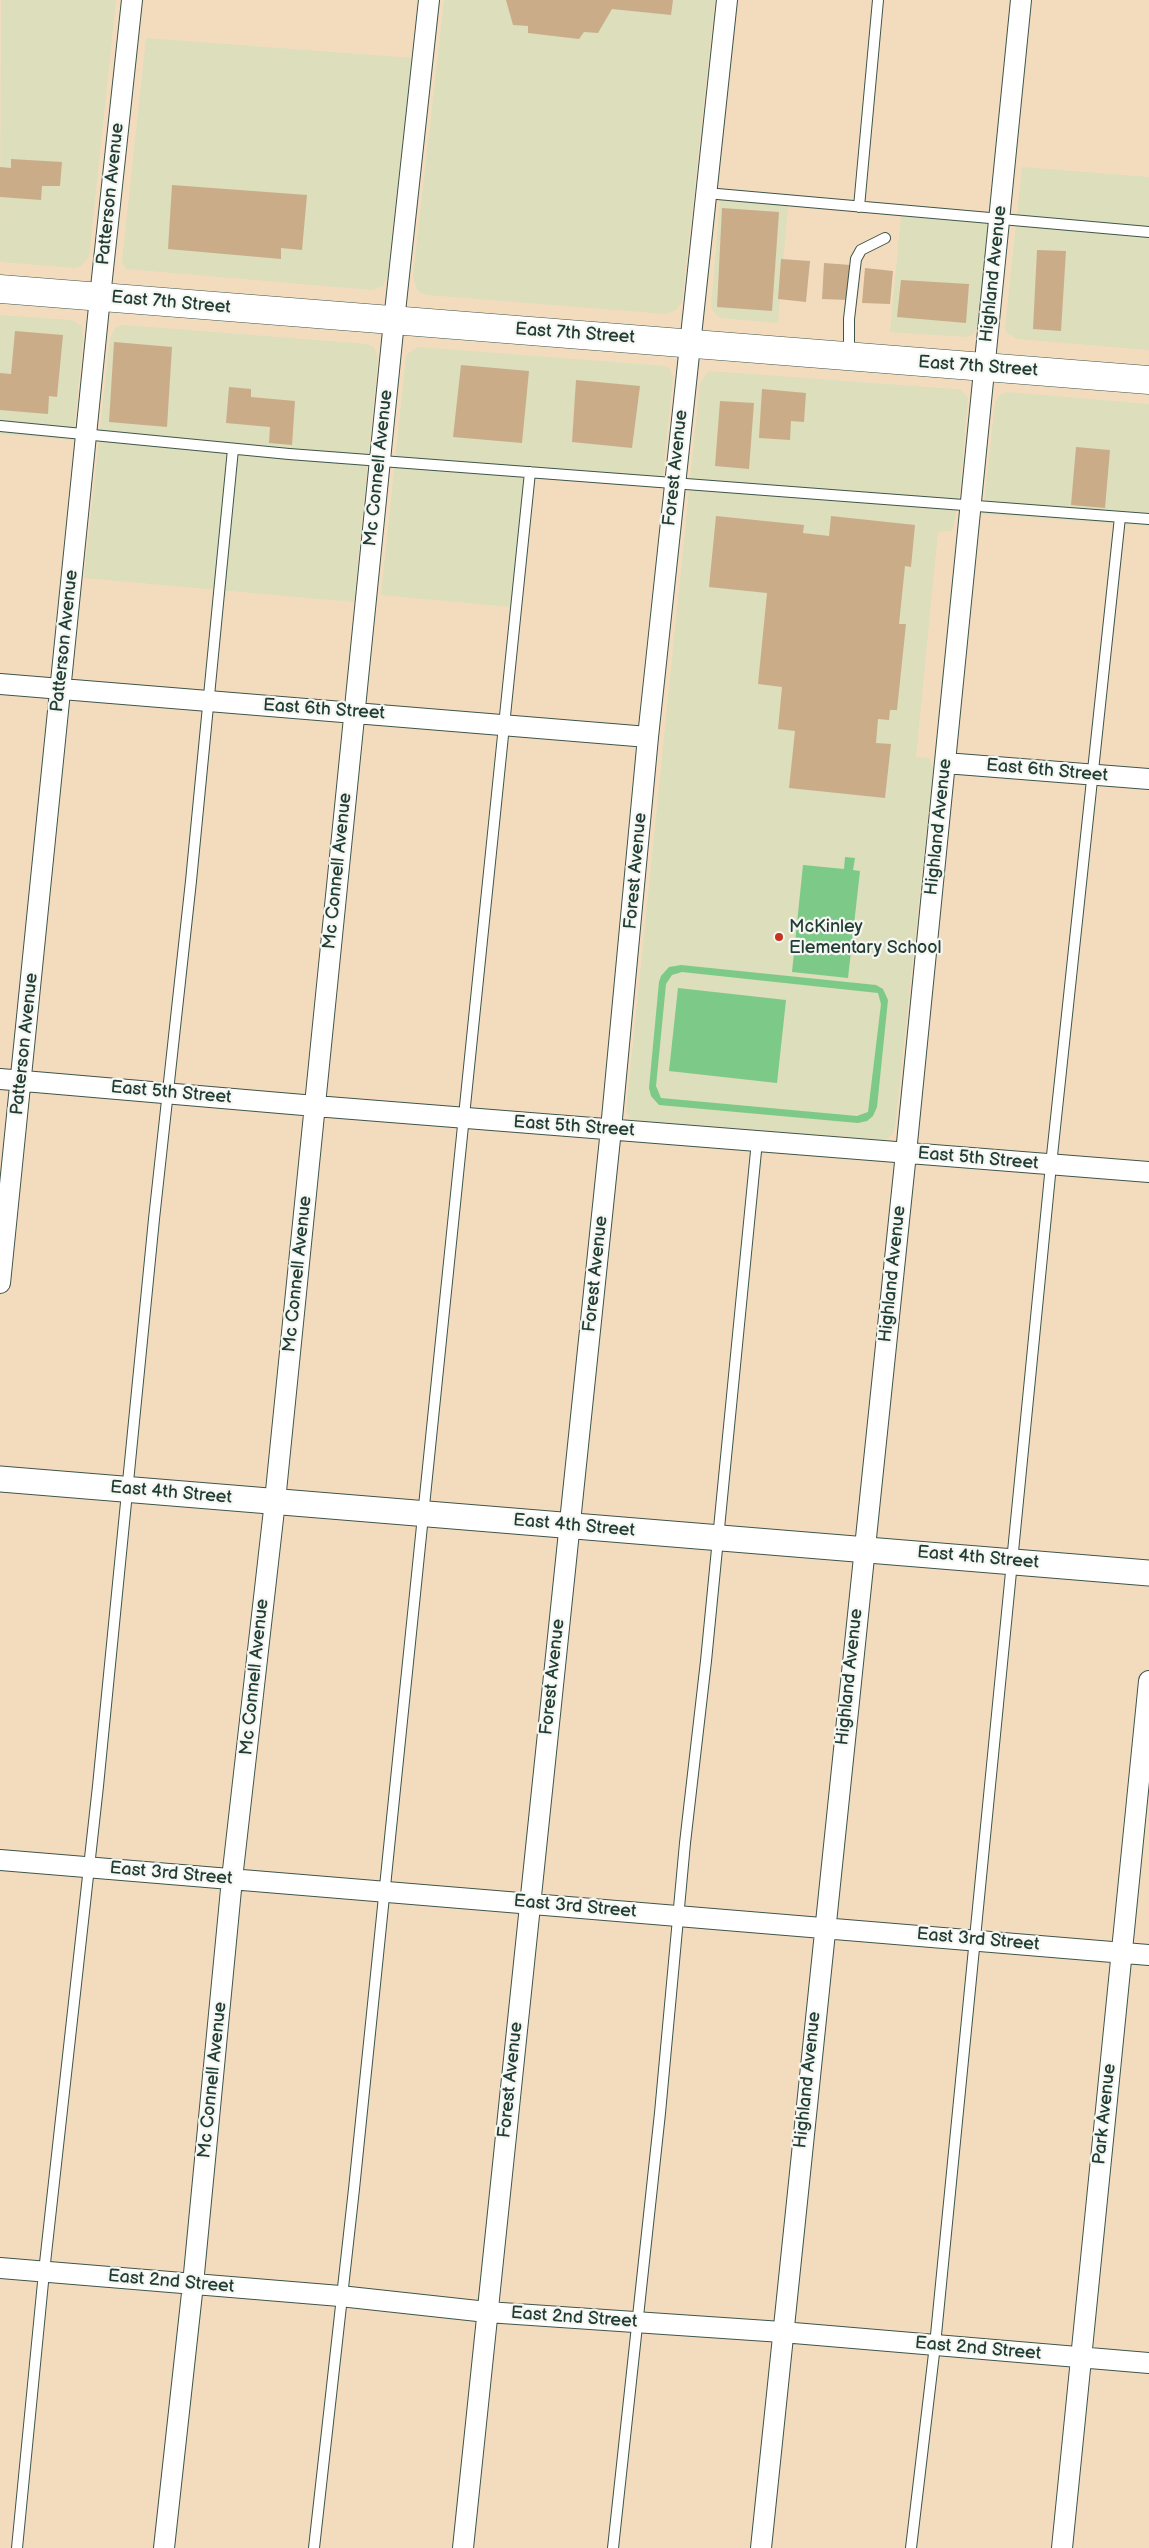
<!DOCTYPE html>
<style>
body{margin:0}
canvas{display:block;background:#f3dcbe}
</style>
<canvas width="1149" height="2548"></canvas>
<script>
const c = document.querySelector('canvas').getContext('2d');
c.lineJoin = 'round';
function paint(path, color) {
  c.fillStyle = color;
  c.fill(path, 'evenodd');
}
function shape(rows) {
  const path = new Path2D();
  for (const r of rows) {
    path.moveTo(r[0], r[1]);
    for (let i = 2; i < r.length; i += 2) path.lineTo(r[i], r[i + 1]);
  }
  return path;
}
function trace(path, color, width, dash) {
  c.strokeStyle = color;
  c.lineWidth = width;
  c.lineCap = dash ? 'butt' : 'round';
  c.setLineDash(dash || []);
  c.stroke(path);
}
function drawText(font, color, halo, rows, align = 'center') {
  c.font = font + ' "Balsamiq Sans",sans-serif';
  c.lineWidth = 4.5;
  c.setLineDash([]);
  c.textBaseline = 'middle';
  c.strokeStyle = halo;
  c.fillStyle = color;
  for (const [text, x, y, turn = 0] of rows) {
    c.save();
    c.translate(x, y);
    c.rotate((+turn || 0) * Math.PI / 180);
    c.textAlign = isNaN(turn) ? turn : align;
    if (halo) c.strokeText(text, 0, 0);
    c.fillText(text, 0, 0);
    c.restore();
  }
}
const built = shape([
 [1,0,116,0,89,257,81,266,75,268,0,262],
 [444,0,715,0,682,302,676,310,666,314,427,295,419,292,416,288,413,276],
 [146,38,412,58,387,277,383,286,372,290,126,269,122,261],
 [1022,167,1149,177,1149,350,1018,339,1007,333,1005,328],
 [721,189,789,195,778,323,720,318,713,311,711,306],
 [902,205,991,212,978,328,972,335,967,337,890,332],
 [0,315,72,320,82,326,83,339,73,440,0,434],
 [124,325,367,344,374,347,378,358,354,602,84,578,110,338,115,328],
 [418,347,665,366,670,369,673,377,662,487,524,475,511,607,381,595,406,355],
 [709,371,955,389,961,390,968,398,960,492,953,528,951,531,938,532,916,757,929,758,933,768,895,1129,892,1135,885,1140,636,1120,630,1119,626,1112,700,383],
 [1007,392,1149,404,1149,526,983,514,995,402,1001,394]
]);
const green = shape([
 [845,857,855,858,853,870,860,871,848,978,792,972,803,865,844,869],
 [681,965,876,985,883,989,888,1000,877,1107,873,1116,867,1121,858,1123,659,1105,651,1096,649,1088,659,982,661,976,669,967],
 [682,972,878,993,881,1004,868,1112,857,1116,661,1098,656,1086,666,984,672,975],
 [678,988,786,1000,777,1083,669,1071]
]);
const building = shape([
 [506,0,673,0,671,15,612,9,598,33,584,32,579,39,528,33,528,26,513,25],
 [11,159,62,162,60,186,42,186,41,200,0,197,0,167,11,168],
 [172,185,307,195,302,250,281,248,281,259,168,249],
 [722,208,779,212,772,311,717,307],
 [1037,250,1066,251,1061,331,1033,329],
 [781,259,810,261,806,302,778,299],
 [824,263,851,265,848,300,822,299],
 [865,268,893,271,890,304,862,303],
 [901,280,969,284,966,323,897,317],
 [15,331,63,335,57,397,49,396,48,414,0,410,0,373,11,374],
 [114,342,172,347,167,427,109,422],
 [461,365,529,371,522,443,453,437],
 [576,380,640,386,632,448,572,442],
 [229,387,251,389,251,397,295,401,292,445,269,443,270,427,226,423],
 [762,389,806,393,804,422,791,421,790,440,759,438],
 [720,401,754,403,749,469,715,466],
 [1076,447,1110,450,1105,508,1071,505],
 [716,516,804,525,803,533,829,536,831,516,915,525,911,567,905,566,899,624,906,624,897,710,890,710,889,720,878,719,876,743,891,744,885,798,789,788,795,731,778,729,782,687,758,684,767,593,709,587]
]);
const service = shape([
 [706,193,1149,232],
 [859,207,878,0],
 [849,356,849,319,856,259,861,250,885,238],
 [0,426,289,454,1149,519],
 [17,2548,44,2272,98,1786,154,1219,191,881,233,449],
 [314,2548,354,2189,530,472],
 [613,2548,660,2113,685,1843,706,1661,757,1141],
 [911,2548,935,2345,1051,1165,1120,517]
]);
const minor = shape([
 [0,684,648,737],
 [945,763,1149,779],
 [0,1079,315,1106,1149,1172],
 [0,1283,100,297,132,0],
 [0,1860,1149,1955],
 [0,2268,340,2296,487,2312,782,2332,1149,2363],
 [164,2548,193,2284,232,1879,275,1501,394,321,429,0],
 [463,2548,611,1129,648,737,727,0],
 [761,2548,906,1153,1021,0],
 [1062,2548,1149,1681]
]);
const tertiary = shape([
 [0,1479,1149,1573]
]);
const primary = shape([
 [0,289,1149,380]
]);
const markers = [
 [779,937,5,"#c8321e"]
];
const streetNames = [
 ["Patterson Avenue",111,194,-84],
 ["Highland Avenue",994,274,-84],
 ["East 7th Street",171,303,5],
 ["East 7th Street",575,334,4],
 ["East 7th Street",978,367,4],
 ["Mc Connell Avenue",379,468,-84],
 ["Forest Avenue",676,468,-84],
 ["Patterson Avenue",65,641,-84],
 ["East 6th Street",324,710,4],
 ["East 6th Street",1047,771,5],
 ["Highland Avenue",939,827,-84],
 ["Mc Connell Avenue",338,871,-84],
 ["Forest Avenue",636,871,-85],
 ["Patterson Avenue",25,1044,-84],
 ["East 5th Street",171,1093,5],
 ["East 5th Street",574,1127,4],
 ["East 5th Street",978,1159,5],
 ["Mc Connell Avenue",298,1274,-84],
 ["Forest Avenue",596,1274,-84],
 ["Highland Avenue",893,1274,-84],
 ["East 4th Street",171,1493,5],
 ["East 4th Street",574,1526,5],
 ["East 4th Street",978,1558,5],
 ["Mc Connell Avenue",255,1677,-84],
 ["Forest Avenue",553,1677,-84],
 ["Highland Avenue",850,1677,-84],
 ["East 3rd Street",171,1874,5],
 ["East 3rd Street",575,1907,5],
 ["East 3rd Street",978,1940,5],
 ["Mc Connell Avenue",213,2080,-84],
 ["Forest Avenue",511,2080,-84],
 ["Highland Avenue",808,2080,-84],
 ["Park Avenue",1105,2114,-84],
 ["East 2nd Street",171,2282,5],
 ["East 2nd Street",574,2318,4],
 ["East 2nd Street",978,2349,5]
];
const poiNames = [
 ["McKinley",789,927],
 ["Elementary School",789,948]
];
paint(built, '#dcdebc');
paint(green, '#7dc987');
paint(building, '#caad88');
trace(service, '#3f5549', 12);
trace(minor, '#3f5549', 22);
trace(tertiary, '#3f5549', 27);
trace(primary, '#3f5549', 29);
trace(service, '#fff', 10);
trace(minor, '#fff', 20);
trace(tertiary, '#fff', 25);
trace(primary, '#fff', 28);
for (const [x, y, r, color] of markers) {
  const dot = new Path2D();
  dot.arc(x, y, r, 0, 2 * Math.PI);
  c.fillStyle = color;
  c.fill(dot);
  trace(dot, '#f6f6f2', 2);
}
drawText('18px', '#1f3d34', '#f6f6f2', streetNames);
drawText('18px', '#1f3d34', '#f6f6f2', poiNames, 'left');
</script>
